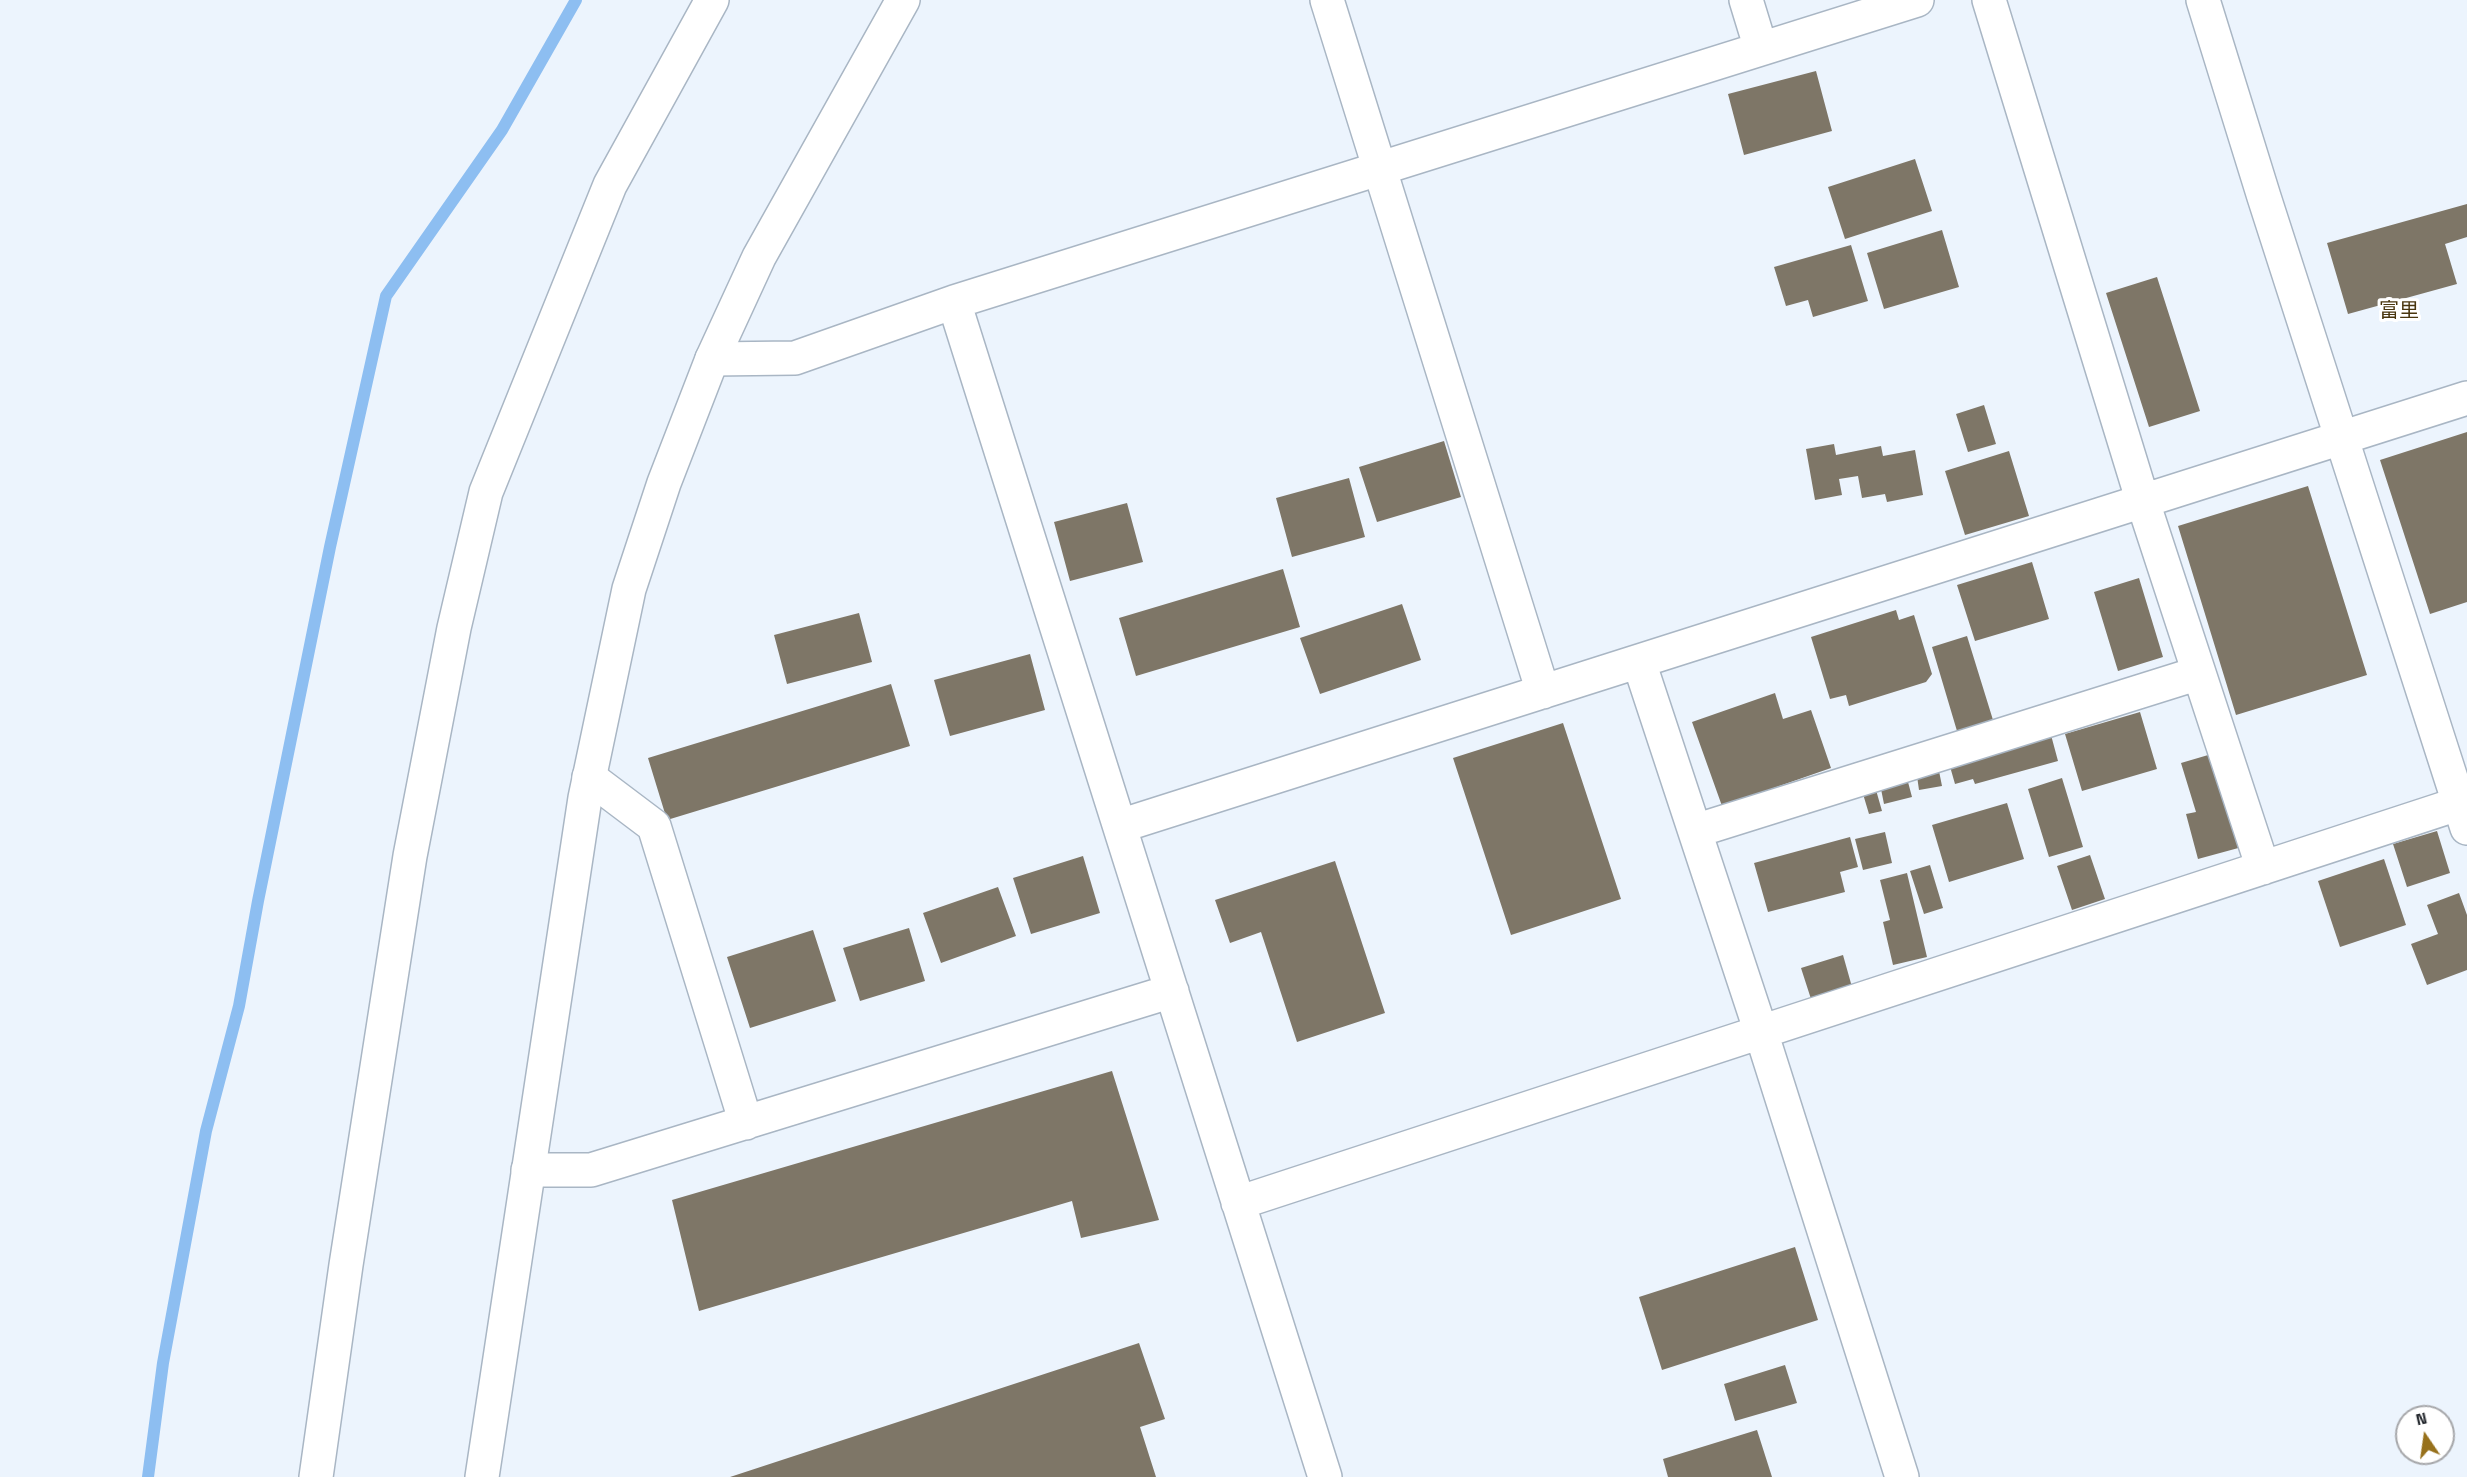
<!DOCTYPE html>
<meta charset="utf-8">
<style>
body{margin:0}
#map{position:relative;width:2467px;height:1477px;overflow:hidden;background:#ecf4fd;font-family:"Space Grotesk",sans-serif}
canvas{display:block}
.north{position:absolute;left:2395px;top:1405px;width:60px;height:60px;box-sizing:border-box;background:#fff;border:2px solid #a6a7aa;border-radius:50%;rotate:347deg;font-size:16px;font-weight:700;line-height:24px;text-align:center;color:#20242a}
.north::after{content:'';display:block;margin:auto;width:21px;height:27px;background:#97711c;clip-path:polygon(50% 0,100% 100%,50% 72%,0 100%)}
</style>
<div id="map">
<canvas width="2467" height="1477"></canvas>
<div class="north">N</div>
</div>
<script>
const c = document.querySelector('canvas').getContext('2d');
c.lineJoin = 'round';
function shape(rows) {
  const path = new Path2D();
  for (const r of rows) {
    path.moveTo(r[0], r[1]);
    for (let i = 2; i < r.length; i += 2) path.lineTo(r[i], r[i + 1]);
  }
  return path;
}
function trace(path, color, width, dash) {
  c.strokeStyle = color;
  c.lineWidth = width;
  c.lineCap = dash ? 'butt' : 'round';
  c.setLineDash(dash || []);
  c.stroke(path);
}
function paint(path, color) {
  c.fillStyle = color;
  c.fill(path, 'evenodd');
}
function drawText(font, color, halo, rows, align = 'center') {
  c.font = font + ' "Space Grotesk","Noto Sans JP",sans-serif';
  c.lineWidth = 6;
  c.setLineDash([]);
  c.textBaseline = 'middle';
  c.strokeStyle = halo;
  c.fillStyle = color;
  for (const [text, x, y, turn = 0] of rows) {
    c.save();
    c.translate(x, y);
    c.rotate((+turn || 0) * Math.PI / 180);
    c.textAlign = isNaN(turn) ? turn : align;
    if (halo) c.strokeText(text, 0, 0);
    c.fillText(text, 0, 0);
    c.restore();
  }
}
const stream = shape([
 [148,1477,163,1363,206,1131,239,1006,258,901,330,547,386,296,502,130,576,0]
]);
const building = shape([
 [1816,71,1832,131,1744,155,1728,94],
 [1915,159,1932,211,1845,239,1828,187],
 [2467,204,2467,237,2445,244,2457,284,2348,314,2327,243],
 [1942,230,1959,287,1884,309,1867,253],
 [1851,245,1868,301,1813,317,1808,300,1786,306,1774,267],
 [2157,277,2200,411,2149,427,2106,293],
 [1984,405,1996,444,1968,452,1956,414],
 [2467,432,2467,602,2430,614,2380,460],
 [1444,441,1461,497,1377,522,1359,467],
 [1834,444,1836,455,1881,446,1883,456,1915,450,1923,495,1887,502,1885,494,1862,498,1858,476,1839,479,1842,495,1815,500,1806,449],
 [2009,451,2029,516,1965,535,1945,471],
 [1349,478,1365,537,1292,557,1276,498],
 [2308,486,2367,675,2236,715,2178,526],
 [1127,503,1143,562,1070,581,1054,522],
 [2032,562,2049,619,1975,641,1957,585],
 [1283,569,1300,627,1136,676,1119,618],
 [2139,578,2163,657,2118,671,2094,592],
 [1402,604,1421,660,1320,694,1300,638],
 [1896,610,1899,620,1914,615,1932,674,1926,682,1849,706,1846,695,1830,699,1811,637],
 [859,613,872,662,787,684,774,635],
 [1967,636,1993,720,1957,731,1932,647],
 [1030,654,1045,710,950,736,934,680],
 [891,684,910,746,667,820,648,758],
 [1775,693,1783,719,1811,710,1831,768,1722,806,1692,722],
 [2140,712,2157,769,2082,791,2065,734],
 [1563,723,1621,899,1511,935,1453,758],
 [2051,735,2058,761,1975,784,1973,779,1955,784,1949,763],
 [2215,753,2242,847,2198,859,2186,814,2196,812,2181,763],
 [1939,771,1942,786,1919,790,1917,776],
 [2062,778,2083,847,2049,857,2028,789],
 [1908,782,1912,797,1884,804,1881,789],
 [1876,790,1882,811,1869,814,1863,794],
 [2007,803,2024,859,1949,882,1932,825],
 [2437,831,2450,873,2407,887,2393,844],
 [1885,832,1892,863,1863,870,1855,839],
 [1850,837,1858,867,1840,872,1845,892,1768,912,1754,863],
 [2090,855,2105,899,2072,910,2057,866],
 [1083,856,1100,913,1031,934,1013,878],
 [2384,859,2406,925,2340,947,2318,881],
 [1335,861,1385,1013,1297,1042,1261,932,1230,943,1215,900],
 [1930,865,1943,908,1924,914,1910,871],
 [1907,873,1927,957,1893,965,1883,922,1890,920,1880,880],
 [998,887,1016,936,941,963,923,913],
 [2459,893,2467,915,2467,970,2427,985,2411,944,2438,934,2427,905],
 [909,928,925,981,860,1001,843,948],
 [813,930,836,1001,750,1028,727,957],
 [1843,955,1852,987,1811,999,1801,968],
 [1112,1071,1159,1220,1081,1238,1072,1201,699,1311,672,1200],
 [1795,1247,1818,1320,1662,1370,1639,1297],
 [1139,1343,1165,1419,1140,1427,1156,1477,730,1477],
 [1785,1365,1797,1403,1735,1421,1724,1384],
 [1757,1430,1772,1477,1668,1477,1663,1459]
]);
const minor = shape([
 [1327,0,1543,692],
 [1746,0,1761,49],
 [1989,0,2143,502,2263,868],
 [954,302,1325,1477],
 [712,359,795,358,954,302,1917,0],
 [1639,662,1761,1032,1902,1477],
 [589,777,654,826,746,1123],
 [1120,826,2467,398],
 [1695,831,2199,673],
 [528,1170,591,1170,1172,991],
 [1238,1203,2467,801],
 [316,1477,346,1265,410,856,454,628,486,492,610,185,712,0]
]);
const tertiary = shape([
 [2203,0,2264,197,2467,828],
 [482,1477,585,798,629,589,664,483,712,359,759,257,903,0]
]);
const quarterNames = [
 ["富里",2399,312]
];
trace(stream, '#8dbef1', 12);
paint(building, '#7e7667');
trace(minor, '#a9b6c4', 36);
trace(tertiary, '#a9b6c4', 36);
trace(minor, '#fff', 33);
trace(tertiary, '#fff', 33);
drawText('20px', '#49360f', '#fff', quarterNames);
</script>
